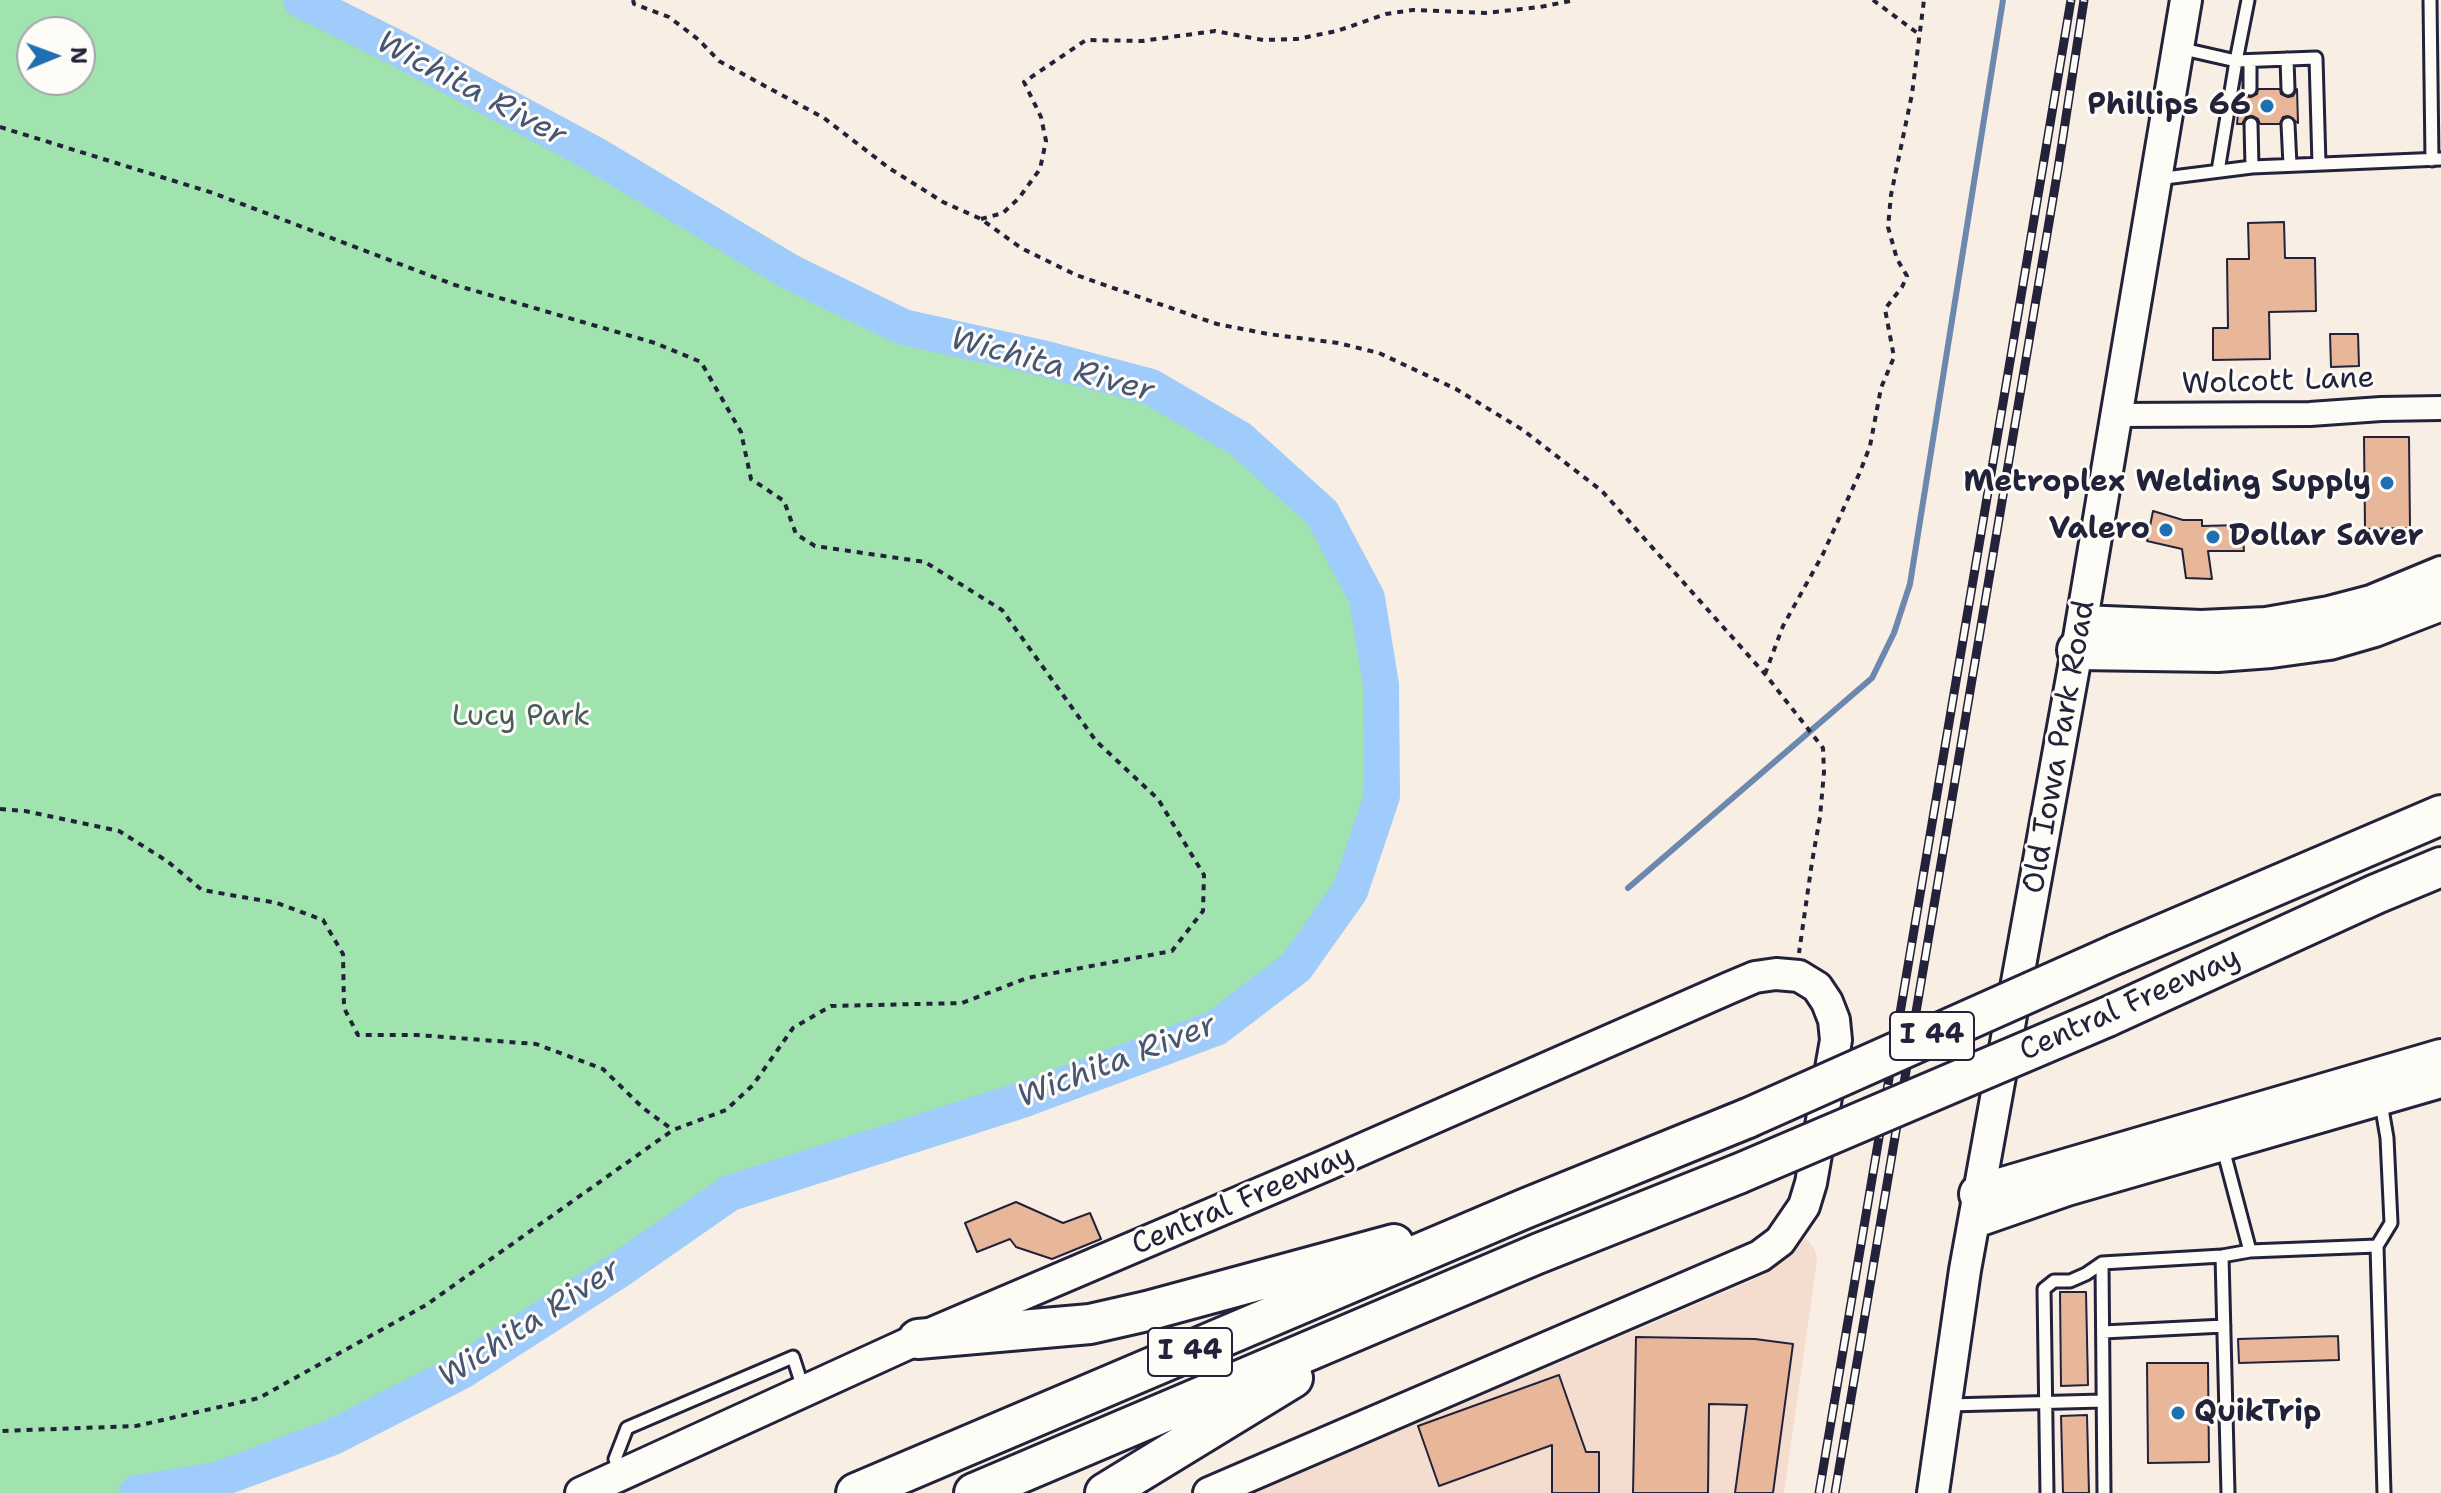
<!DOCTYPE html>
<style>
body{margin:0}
#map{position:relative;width:2441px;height:1493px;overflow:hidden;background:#f9eee4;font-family:"Shantell Sans",sans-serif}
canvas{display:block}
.north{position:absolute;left:16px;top:16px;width:80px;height:80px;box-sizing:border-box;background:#fdfcf7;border:2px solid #a5a5ac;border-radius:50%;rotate:89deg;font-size:22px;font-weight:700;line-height:32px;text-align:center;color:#22223b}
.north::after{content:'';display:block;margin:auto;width:28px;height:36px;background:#1f6fb2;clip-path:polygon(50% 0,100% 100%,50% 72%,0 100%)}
</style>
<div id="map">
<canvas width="2441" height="1493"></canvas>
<div class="north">N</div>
</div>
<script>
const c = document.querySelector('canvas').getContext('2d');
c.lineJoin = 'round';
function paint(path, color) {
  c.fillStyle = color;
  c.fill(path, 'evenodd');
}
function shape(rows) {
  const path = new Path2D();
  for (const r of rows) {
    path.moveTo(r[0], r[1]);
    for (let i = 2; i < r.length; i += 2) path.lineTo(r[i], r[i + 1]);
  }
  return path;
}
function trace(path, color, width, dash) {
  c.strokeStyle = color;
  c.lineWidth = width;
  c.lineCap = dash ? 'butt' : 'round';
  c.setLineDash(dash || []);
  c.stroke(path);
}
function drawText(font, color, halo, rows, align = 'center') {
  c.font = font + ' "Shantell Sans",sans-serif';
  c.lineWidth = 6;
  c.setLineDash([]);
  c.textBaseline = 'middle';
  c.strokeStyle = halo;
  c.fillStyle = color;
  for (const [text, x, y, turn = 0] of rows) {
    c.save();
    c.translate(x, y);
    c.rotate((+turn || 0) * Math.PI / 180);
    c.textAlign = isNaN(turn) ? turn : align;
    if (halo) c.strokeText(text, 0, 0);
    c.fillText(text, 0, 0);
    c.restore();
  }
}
const built = shape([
 [1806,1238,1815,1250,1817,1261,1784,1493,1254,1493,1746,1283,1768,1272,1788,1258]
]);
const green = shape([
 [0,0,301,0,399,49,594,154,790,272,903,327,1038,357,1151,387,1240,439,1322,513,1367,598,1381,685,1382,796,1350,891,1296,967,1216,1028,1025,1099,730,1193,622,1268,460,1372,333,1437,217,1480,137,1493,0,1493],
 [32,32,80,32,80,80,32,80]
]);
const stream = shape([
 [1628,888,1872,678,1894,633,1910,584,2003,0]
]);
const river = shape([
 [137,1493,217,1480,333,1437,460,1372,622,1268,730,1193,1025,1099,1216,1028,1296,967,1350,891,1382,796,1381,685,1367,598,1322,513,1240,439,1151,387,1038,357,903,327,790,272,594,154,399,49,301,0]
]);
const building = shape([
 [2258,89,2280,89,2281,94,2288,97,2293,96,2297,89,2298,123,2288,116,2283,117,2280,124,2260,124,2258,119,2252,116,2246,117,2242,124,2237,124,2240,90,2245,96,2251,97,2257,94,2258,89],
 [2284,222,2285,258,2315,258,2316,311,2269,312,2270,359,2213,360,2213,328,2228,328,2227,259,2249,259,2248,223,2284,222],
 [2330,334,2358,334,2359,366,2331,367,2330,334],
 [2364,437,2409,437,2410,528,2365,529,2364,437],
 [2153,511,2183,520,2202,520,2202,526,2242,525,2244,551,2208,551,2212,579,2186,578,2182,549,2147,541,2153,511],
 [1016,1202,1063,1223,1090,1213,1101,1239,1052,1259,1016,1247,1010,1239,977,1252,965,1223,1016,1202],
 [2060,1292,2086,1292,2088,1385,2061,1386,2060,1292],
 [2338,1336,2339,1360,2239,1363,2238,1339,2338,1336],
 [1636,1337,1755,1339,1793,1344,1773,1493,1735,1493,1747,1405,1709,1404,1708,1493,1633,1493,1636,1337],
 [2147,1363,2208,1363,2209,1462,2148,1463,2147,1363],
 [1559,1375,1586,1452,1599,1452,1599,1493,1552,1493,1552,1445,1439,1486,1418,1426,1559,1375],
 [2087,1415,2089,1493,2063,1493,2061,1416,2087,1415]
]);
const path = shape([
 [633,0,634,4,669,17,699,40,719,61,824,118,889,168,943,202,981,219,1021,248,1076,275,1217,324,1268,334,1338,343,1379,353,1456,389,1523,430,1602,491,1765,674,1823,748,1824,772,1820,817,1812,862,1799,953],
 [1873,0,1920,35],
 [0,127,213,193,455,285,655,343,701,362,741,432,751,479,784,501,796,534,815,546,925,562,1002,610,1096,741,1158,799,1204,875,1203,911,1172,951,1027,978,962,1003,831,1006,793,1028,753,1085,726,1110,673,1130,426,1305,259,1398,136,1426,0,1431],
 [981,219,1003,213,1019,198,1040,169,1046,141,1041,117,1024,82,1086,40,1142,41,1215,31,1263,40,1297,39,1337,31,1386,14,1413,10,1485,13,1540,7,1575,0],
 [1765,674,1783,626,1823,554,1860,472,1870,446,1881,388,1894,357,1885,309,1902,287,1907,276,1897,259,1888,227,1891,195,1912,94,1924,0],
 [0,809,25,811,119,831,167,861,202,890,277,903,323,920,343,954,344,1008,358,1035,417,1035,536,1044,603,1069,643,1108,673,1130]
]);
const lane = shape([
 [2430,0,2432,160],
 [2179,48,2236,61,2248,0],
 [2287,59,2288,89],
 [2250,61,2250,89],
 [2251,124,2252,167],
 [2288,124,2290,165],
 [2218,171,2236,61,2316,58,2319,164],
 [2157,179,2252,167,2441,159],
 [2381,1103,2387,1138,2391,1223,2377,1246,2384,1493],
 [2250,1251,2377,1246],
 [2222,1256,2228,1493],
 [2102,1263,2104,1493],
 [2103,1332,2224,1326],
 [1949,1405,2103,1401],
 [621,1475,615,1459,627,1428,793,1357,803,1388],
 [2047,1493,2044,1289,2054,1281,2070,1281,2086,1274,2102,1263,2222,1256,2250,1251,2222,1145]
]);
const street = shape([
 [2117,415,2310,414,2381,409,2441,408]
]);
const secondary = shape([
 [2082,621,2201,626,2266,623,2329,612,2371,601,2441,572],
 [1975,1222,2067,1190,2441,1082],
 [581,1493,918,1339,1324,1166,1729,988,1755,977,1776,974,1799,976,1817,987,1827,1002,1834,1020,1836,1040,1811,1183,1804,1206,1780,1241,1760,1256,1209,1493],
 [1933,1493,1965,1270,2077,650,2186,0]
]);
const highway = shape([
 [2077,650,2217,652,2271,648,2329,640,2374,627,2441,601],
 [2116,954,2441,815],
 [2107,1017,2376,894,2441,867],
 [1979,1194,2441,1059],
 [918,1339,1090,1324,1147,1311,1394,1244],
 [856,1493,1524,1209,1748,1118],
 [974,1493,1537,1254,1738,1174],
 [1105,1493,1293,1378]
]);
const rail = shape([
 [1819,1493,2071,0],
 [1835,1493,2058,169,2084,0]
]);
const highwayBridge = shape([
 [1748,1118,2116,954],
 [1738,1174,2107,1017]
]);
const markers = [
 [2267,106,8,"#1f6fb2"],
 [2387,483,8,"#1f6fb2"],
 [2166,530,8,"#1f6fb2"],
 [2213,537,8,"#1f6fb2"],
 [2178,1413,8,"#1f6fb2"]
];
const shields = [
 [1932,1036,84],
 [1190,1352,84]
];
const shieldNames = [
 ["I 44",1932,1036],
 ["I 44",1190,1352]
];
const poiNames = [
 ["Phillips 66",2251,106],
 ["Metroplex Welding Supply",2371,483],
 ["Valero",2150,530],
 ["Dollar Saver",2229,537,"left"],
 ["QuikTrip",2194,1413,"left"]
];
const streetNames = [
 ["Wolcott Lane",2278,382,-2],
 ["Old Iowa Park Road",2060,747,-80],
 ["Central Freeway",2130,1005,-24],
 ["Central Freeway",1243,1201,-23]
];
const parkNames = [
 ["Lucy Park",521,717]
];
const waterNames = [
 ["Wichita River",471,90,28],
 ["Wichita River",1052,366,15],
 ["Wichita River",1117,1062,-21],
 ["Wichita River",530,1324,-33]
];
paint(built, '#f4ddce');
paint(green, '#a0e3ae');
trace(stream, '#6d88ae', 6);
trace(river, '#9fccfa', 36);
paint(building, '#e8b699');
trace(building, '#22223b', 2);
trace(lane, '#22223b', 17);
trace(street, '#22223b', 28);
trace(secondary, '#22223b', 36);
trace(highway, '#22223b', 44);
trace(path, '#22223b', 4, [6, 6]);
trace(lane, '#fdfcf7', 11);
trace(street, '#fdfcf7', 22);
trace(secondary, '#fdfcf7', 30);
trace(highway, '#fdfcf7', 38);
trace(rail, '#22223b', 9);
trace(rail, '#fdfcf7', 6, [18]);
trace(highwayBridge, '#22223b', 44, []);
trace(highwayBridge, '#fdfcf7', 38);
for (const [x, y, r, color] of markers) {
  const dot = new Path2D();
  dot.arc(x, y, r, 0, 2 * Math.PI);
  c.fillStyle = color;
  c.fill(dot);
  trace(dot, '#fdfcf7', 3);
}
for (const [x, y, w] of shields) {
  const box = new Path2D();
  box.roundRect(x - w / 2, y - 24, w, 48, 6);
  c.fillStyle = '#fdfcf7';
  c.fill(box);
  trace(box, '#22223b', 2);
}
drawText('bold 28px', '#22223b', null, shieldNames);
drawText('bold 30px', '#22223b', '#fdfcf7', poiNames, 'right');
drawText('30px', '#22223b', '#fdfcf7', streetNames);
drawText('30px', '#485c5e', '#fdfcf7', parkNames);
drawText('italic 32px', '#485574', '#fdfcf7', waterNames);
</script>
